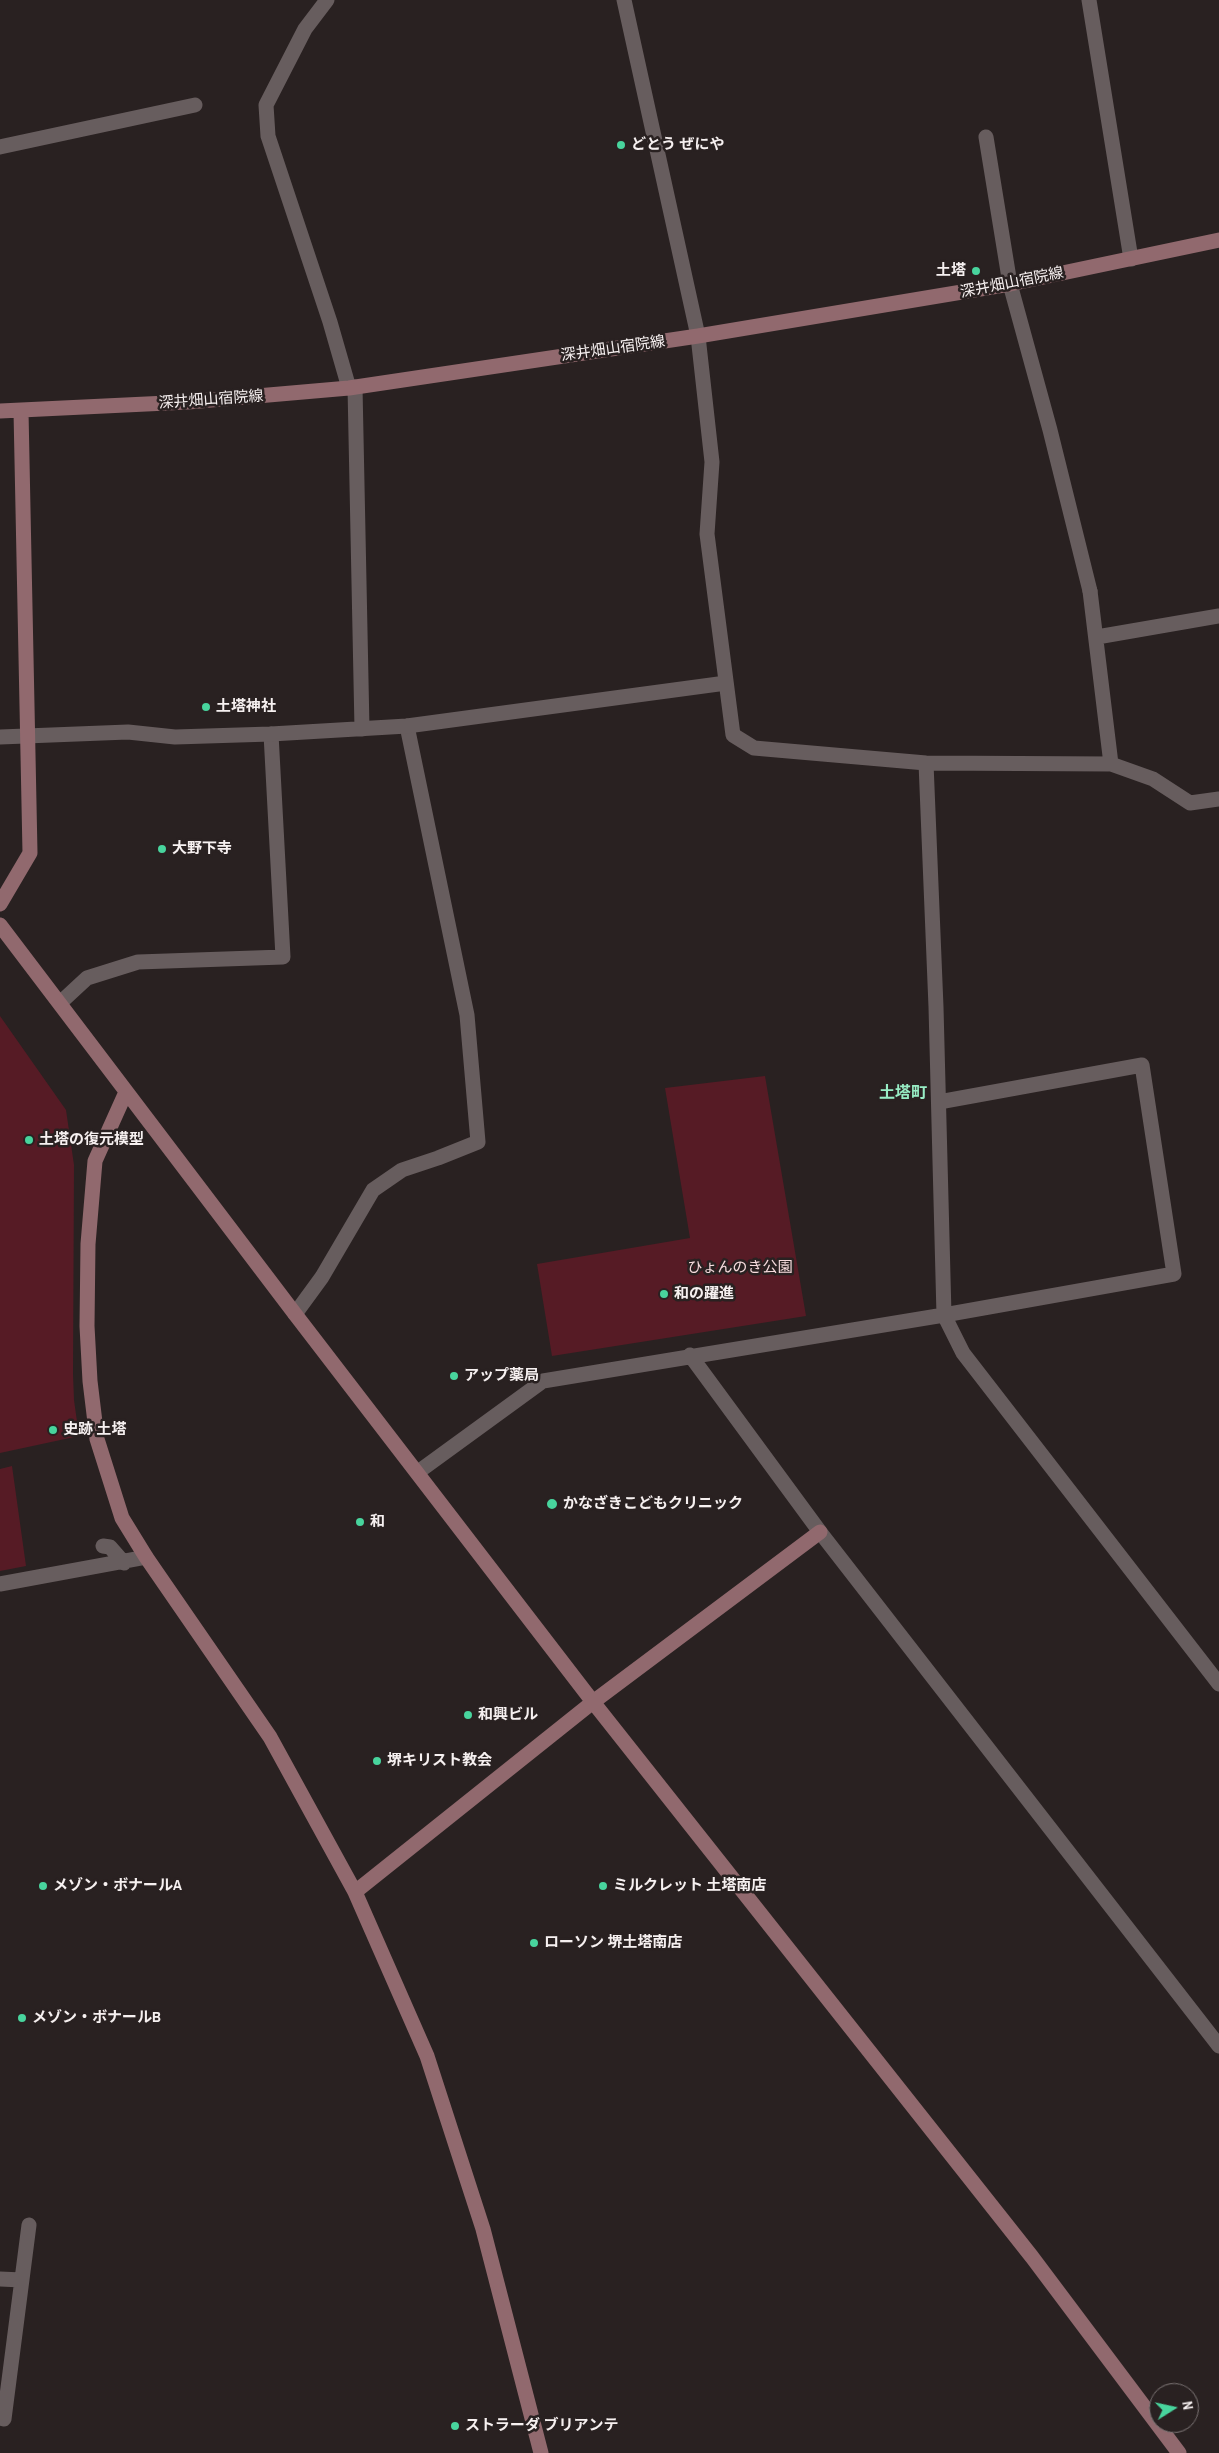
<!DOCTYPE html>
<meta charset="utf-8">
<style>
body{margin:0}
#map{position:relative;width:1219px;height:2453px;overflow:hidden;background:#292121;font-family:"Archivo Narrow",sans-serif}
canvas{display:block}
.north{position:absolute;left:1149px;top:2383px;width:50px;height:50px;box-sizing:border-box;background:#292121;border:1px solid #7b7474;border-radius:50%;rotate:80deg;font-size:14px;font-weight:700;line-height:20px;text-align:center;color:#f6f0f0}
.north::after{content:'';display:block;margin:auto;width:18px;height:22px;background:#48d49d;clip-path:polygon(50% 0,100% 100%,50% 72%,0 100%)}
</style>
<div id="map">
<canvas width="1219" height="2453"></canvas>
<div class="north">N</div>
</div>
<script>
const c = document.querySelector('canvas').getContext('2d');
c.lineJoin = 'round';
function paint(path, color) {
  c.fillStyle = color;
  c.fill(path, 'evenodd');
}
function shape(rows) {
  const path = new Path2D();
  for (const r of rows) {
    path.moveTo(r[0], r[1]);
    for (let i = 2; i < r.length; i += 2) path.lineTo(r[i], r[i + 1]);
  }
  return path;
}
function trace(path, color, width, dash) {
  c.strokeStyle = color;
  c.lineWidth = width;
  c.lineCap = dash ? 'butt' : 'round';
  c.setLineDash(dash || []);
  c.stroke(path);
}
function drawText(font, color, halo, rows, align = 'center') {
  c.font = font + ' "Archivo Narrow","Noto Sans JP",sans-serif';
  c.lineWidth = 5;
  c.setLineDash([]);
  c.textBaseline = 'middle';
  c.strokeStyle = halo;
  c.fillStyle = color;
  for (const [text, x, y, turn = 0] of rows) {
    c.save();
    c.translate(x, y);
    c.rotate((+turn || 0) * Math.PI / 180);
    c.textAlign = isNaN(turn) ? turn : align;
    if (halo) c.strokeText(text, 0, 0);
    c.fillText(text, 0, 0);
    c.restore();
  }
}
const green = shape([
 [0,1016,66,1110,74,1165,73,1374,74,1400,79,1436,0,1453],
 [765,1076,806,1316,552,1356,537,1264,690,1238,665,1088],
 [12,1466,26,1566,0,1571,0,1469]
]);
const lane = shape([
 [327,0,305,29,266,105,268,136,330,322,349,388],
 [624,0,698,336],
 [1089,0,1131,259],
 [986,137,1010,284,1050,430,1090,591],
 [0,147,195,105],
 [60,1003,87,978,138,962,283,957,271,734],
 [295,1314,322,1277,373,1190,402,1170,438,1158,478,1142,467,1015,407,726],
 [103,1546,110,1547,124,1563],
 [0,1584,146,1557]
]);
const street = shape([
 [698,336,712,462,707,534,733,735,754,748,926,763,1111,764,1090,591],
 [355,387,362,729],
 [1097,637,1219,616],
 [0,737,128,732,175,737,271,734,407,726,726,683],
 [926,763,936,1007,944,1315,1174,1274,1142,1065,939,1102],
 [1111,764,1153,779,1190,803,1219,799],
 [690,1355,820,1532,1219,2046],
 [418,1472,543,1381,944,1315,963,1353,1219,1684],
 [0,2279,22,2280],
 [0,2418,4,2419,29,2225]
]);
const secondary = shape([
 [0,411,188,402,349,388,698,336,1010,284,1219,240],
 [0,904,30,853,21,411],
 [0,925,295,1314,593,1702,1032,2257,1179,2453],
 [126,1092,95,1161,88,1244,87,1326,90,1381,97,1439,122,1518,146,1557,270,1737,355,1892,427,2056,483,2229,541,2453],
 [355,1892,593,1702,820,1532]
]);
const markers = [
 [621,145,5,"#48d49d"],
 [976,271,5,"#48d49d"],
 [206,707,5,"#48d49d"],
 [162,849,5,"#48d49d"],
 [29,1140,5,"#48d49d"],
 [664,1294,5,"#48d49d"],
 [454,1376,5,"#48d49d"],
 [53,1430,5,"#48d49d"],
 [552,1504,6,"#48d49d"],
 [360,1522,5,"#48d49d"],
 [468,1715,5,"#48d49d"],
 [377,1761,5,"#48d49d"],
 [43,1886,5,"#48d49d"],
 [603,1886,5,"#48d49d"],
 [534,1943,5,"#48d49d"],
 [22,2018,5,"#48d49d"],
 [455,2426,5,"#48d49d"]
];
const poiNames = [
 ["どとう ぜにや",631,145],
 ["土塔",966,271,"right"],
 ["土塔神社",216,707],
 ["大野下寺",172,849],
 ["土塔の復元模型",39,1140],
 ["和の躍進",674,1294],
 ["アップ薬局",464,1376],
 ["史跡 土塔",63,1430],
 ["かなざきこどもクリニック",563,1504],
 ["和",370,1522],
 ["和興ビル",478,1715],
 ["堺キリスト教会",387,1761],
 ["メゾン・ボナールA",53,1886],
 ["ミルクレット 土塔南店",613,1886],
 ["ローソン 堺土塔南店",544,1943],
 ["メゾン・ボナールB",32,2018],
 ["ストラーダ ブリアンテ",465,2426]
];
const streetNames = [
 ["深井畑山宿院線",1012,283,-11],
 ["深井畑山宿院線",613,349,-8],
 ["深井畑山宿院線",211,400,-4]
];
const parkNames = [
 ["ひょんのき公園",740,1268]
];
const neighbourhoodNames = [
 ["土塔町",903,1094]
];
paint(green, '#561b25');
trace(lane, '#675d5e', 15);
trace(street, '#675d5e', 15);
trace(secondary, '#91696e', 15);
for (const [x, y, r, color] of markers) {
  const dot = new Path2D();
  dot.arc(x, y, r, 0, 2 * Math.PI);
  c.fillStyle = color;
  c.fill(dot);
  trace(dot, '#292121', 2);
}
drawText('bold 15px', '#f6f0f0', '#292121', poiNames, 'left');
drawText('15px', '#f6f0f0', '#292121', streetNames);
drawText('15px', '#f6dbdd', '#292121', parkNames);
drawText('bold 16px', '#98edc5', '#292121', neighbourhoodNames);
</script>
